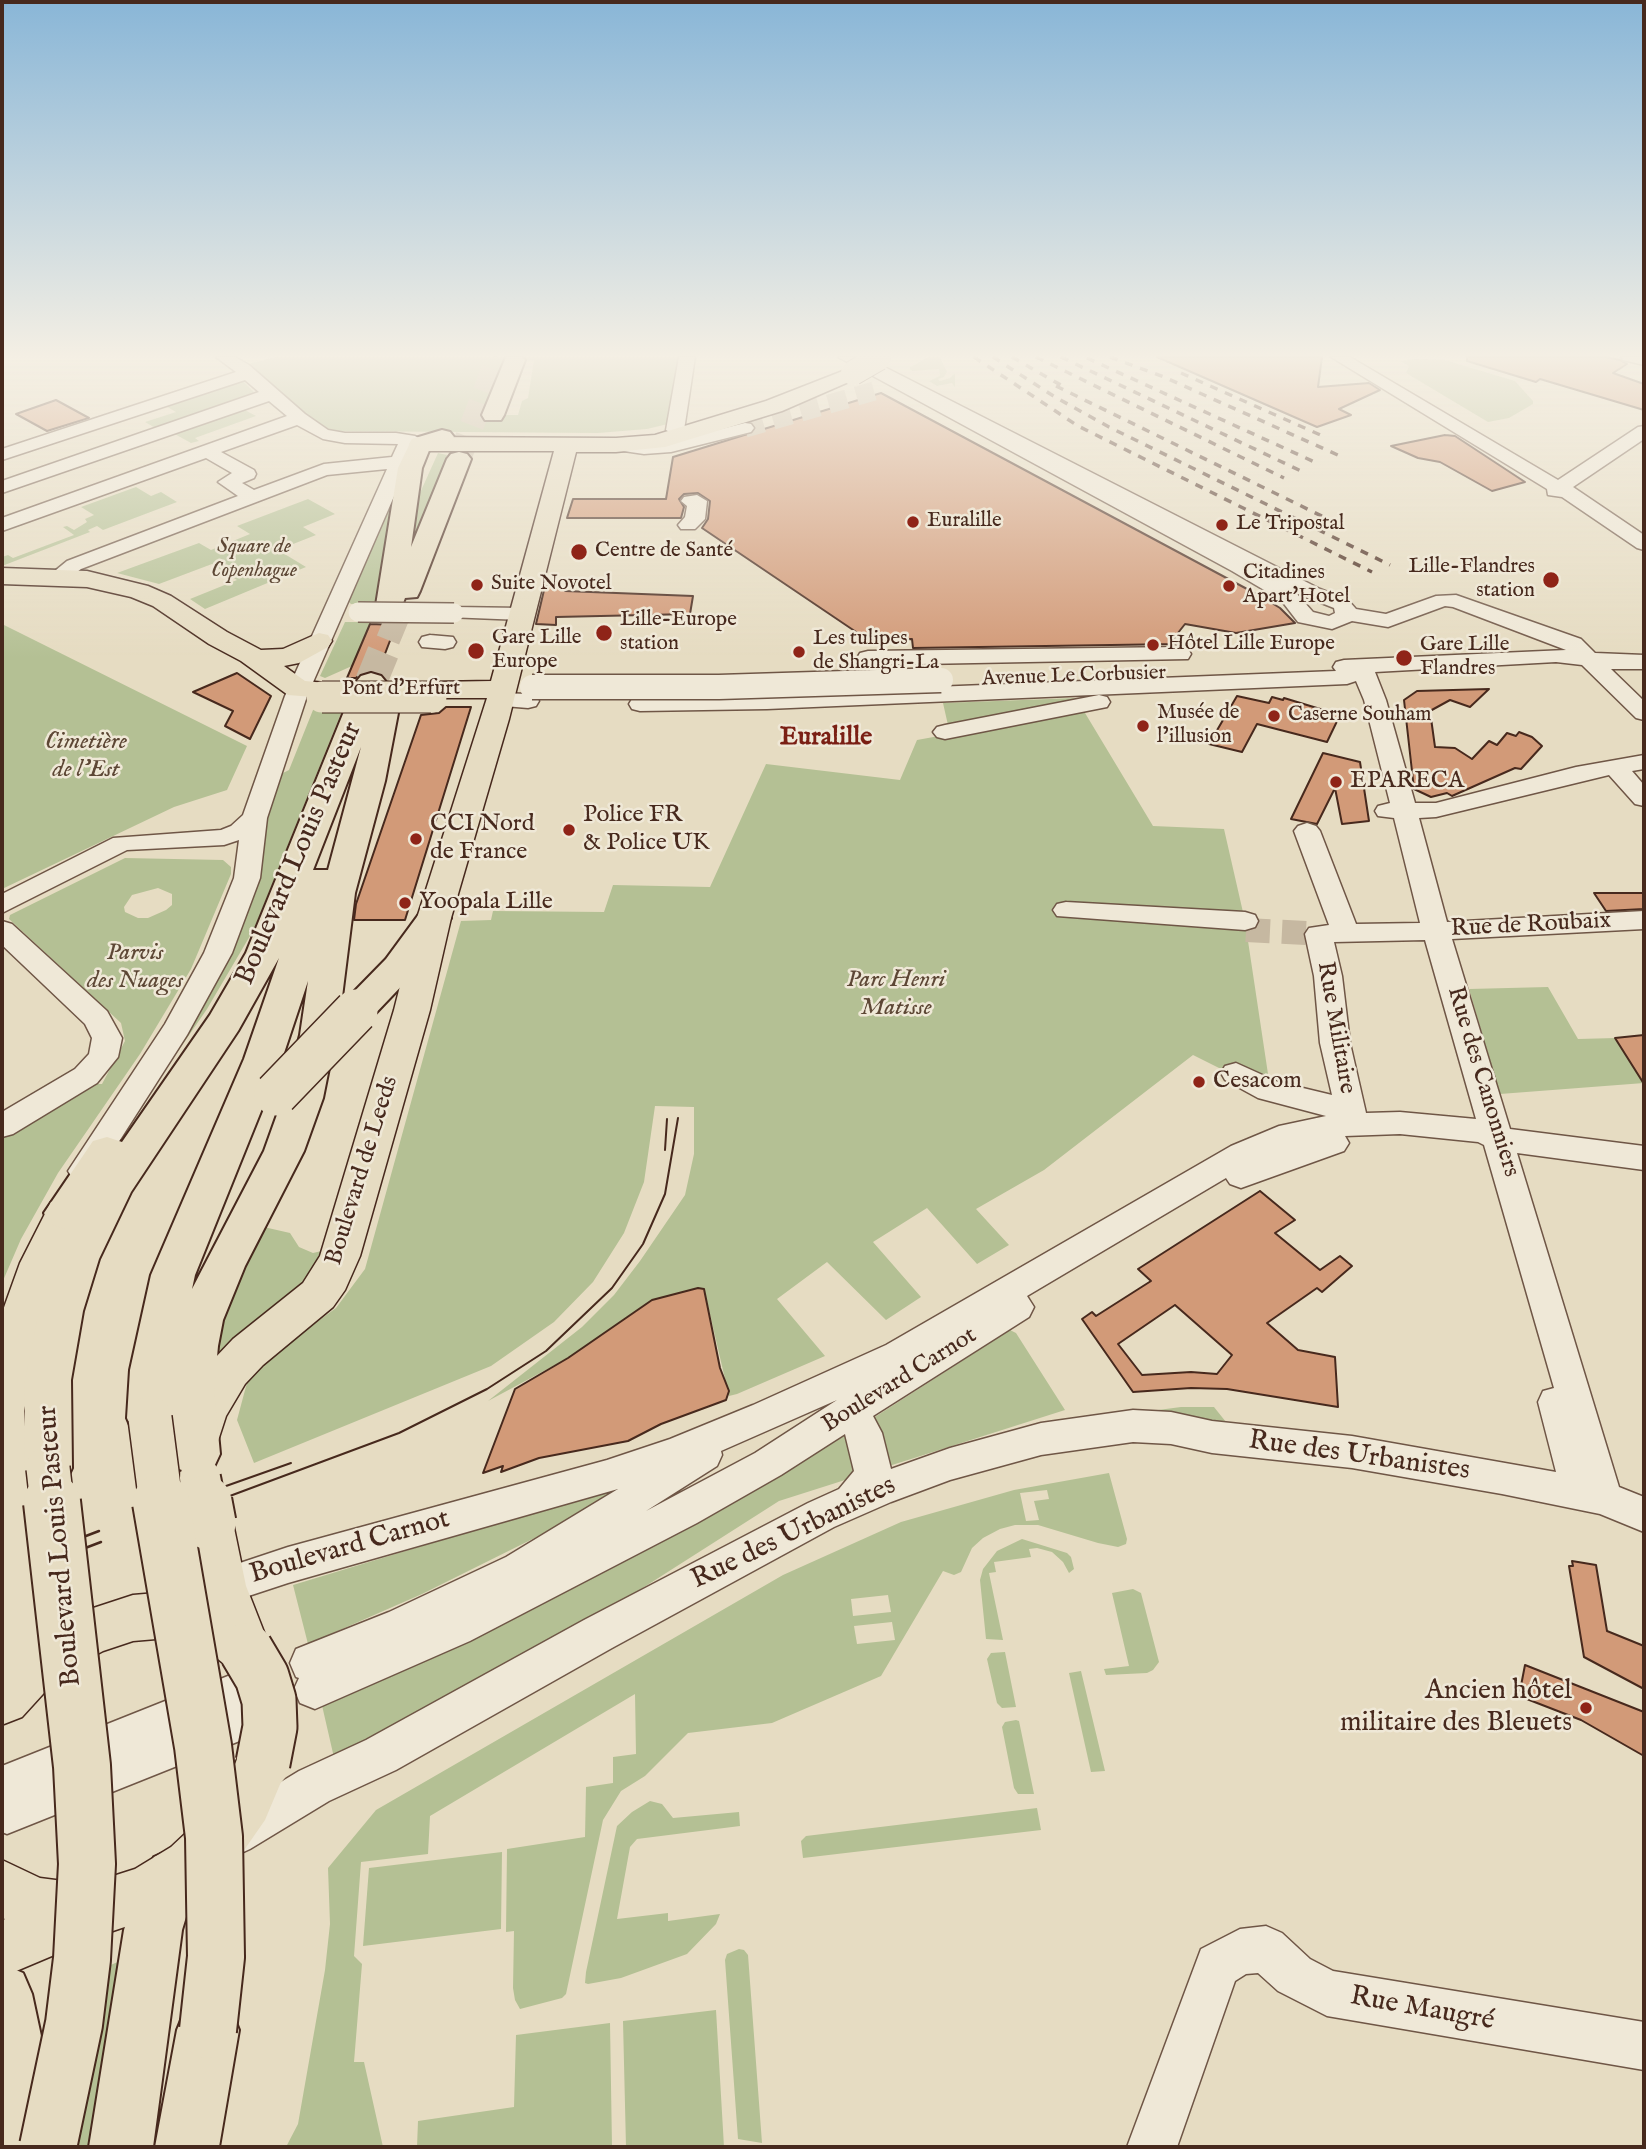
<!DOCTYPE html>
<meta charset="utf-8">
<style>
body{margin:0}
#map{position:relative;width:1646px;height:2149px;overflow:hidden;background:#e6dcc2;font-family:"IM FELL English",serif}
canvas{display:block}
.frame{position:absolute;inset:0;border:4px solid #47291d;pointer-events:none}
</style>
<div id="map">
<canvas width="1646" height="2149"></canvas>
<div class="frame"></div>
</div>
<script>
const c = document.querySelector('canvas').getContext('2d');
c.lineJoin = 'round';
function paint(path, color) {
  c.fillStyle = color;
  c.fill(path, 'evenodd');
}
function shape(rows) {
  const path = new Path2D();
  for (const r of rows) {
    path.moveTo(r[0], r[1]);
    for (let i = 2; i < r.length; i += 2) path.lineTo(r[i], r[i + 1]);
  }
  return path;
}
function trace(path, color, width, dash) {
  c.strokeStyle = color;
  c.lineWidth = width;
  c.lineCap = dash ? 'butt' : 'round';
  c.setLineDash(dash || []);
  c.stroke(path);
}
function drawText(font, color, halo, rows, align = 'center') {
  c.font = font + ' "IM FELL English",serif';
  c.lineWidth = 5;
  c.setLineDash([]);
  c.textBaseline = 'middle';
  c.strokeStyle = halo;
  c.fillStyle = color;
  for (const [text, x, y, turn = 0] of rows) {
    c.save();
    c.translate(x, y);
    c.rotate((+turn || 0) * Math.PI / 180);
    c.textAlign = isNaN(turn) ? turn : align;
    if (halo) c.strokeText(text, 0, 0);
    c.fillText(text, 0, 0);
    c.restore();
  }
}
const green = shape([
 [276,357,684,357,672,423,647,429,598,433,329,431,310,420,244,365],
 [508,360,534,360,528,398,522,401,518,415,487,415],
 [928,357,940,357,947,372,944,377,938,379,940,381,950,378,955,373,955,387,952,383,937,386,929,381,940,376,939,369,912,371,909,368],
 [1415,359,1445,360,1515,381,1533,401,1533,404,1509,418,1488,422,1406,373,1409,366,1400,361],
 [231,382,244,382,254,392,251,396,157,429,145,422,176,412,164,405],
 [241,408,256,416,195,438,199,441,191,443,171,432],
 [409,449,384,605,351,604,346,599],
 [438,453,447,455,396,598,415,504],
 [136,487,151,496,161,492,177,502,103,530,97,526,88,530,90,532,2,566,2,557,8,555,13,558,74,535,63,527,67,526,74,530,87,522,85,519,94,515,81,507],
 [308,499,335,514,303,527,316,535,278,550,306,567,205,609,190,599,237,580,212,564,159,584,117,573,199,543,211,550,250,534,237,526],
 [345,622,371,622,352,666,325,678,320,676],
 [2,624,247,746,227,790,174,807,2,889],
 [1076,698,1153,826,1224,829,1245,921,1268,1074,1227,1072,1193,1055,1044,1170,976,1209,1009,1245,977,1264,927,1208,873,1242,921,1297,886,1320,827,1262,777,1299,825,1356,737,1394,729,1396,705,1293,697,1288,652,1300,568,1358,488,1401,582,1327,614,1295,640,1261,685,1195,694,1154,694,1107,655,1106,644,1182,624,1233,593,1282,554,1322,491,1366,254,1463,237,1420,248,1379,289,1342,336,1308,365,1269,461,921,491,920,493,911,604,912,613,885,710,887,766,764,900,780,917,740,950,734,943,703],
 [315,705,344,706,254,929,207,1009,172,1060,165,1059,273,778,289,770],
 [125,858,223,860,231,867,231,874,191,969,140,1054,58,1173,21,1239,2,1283,2,1137,97,1084,102,1084,125,1041,121,1023,9,919,10,915],
 [158,888,172,894,172,905,166,910,148,918,138,918,125,912,124,907,132,895],
 [1548,987,1578,1039,1616,1038,1644,1083,1500,1094,1469,989],
 [255,1225,290,1233,299,1247,313,1253,330,1249,318,1276,206,1382,209,1345],
 [1010,1330,1016,1333,1065,1410,779,1501,605,1612,335,1762,321,1701,788,1467,878,1415],
 [1181,1407,1214,1407,1234,1432,1143,1412],
 [1109,1473,1127,1539,1126,1544,1118,1547,1098,1543,1038,1525,1015,1525,1000,1529,983,1538,972,1548,961,1572,954,1575,943,1571,881,1676,772,1723,688,1733,645,1776,621,1791,603,1820,566,1994,562,1998,520,2009,515,2000,513,1988,514,1931,506,1932,507,1849,585,1837,586,1787,613,1783,613,1757,636,1754,635,1694,430,1816,428,1854,361,1862,354,1956,362,1964,354,2062,364,2062,383,2147,286,2147,298,2124,325,1970,330,1924,328,1868,376,1810,783,1575,901,1522,1014,1490],
 [1047,1490,1049,1499,1034,1501,1039,1520,1026,1521,1020,1493],
 [888,1595,891,1612,853,1616,851,1599],
 [892,1622,895,1640,857,1644,854,1626],
 [607,1490,627,1492,422,1594,308,1644,293,1585],
 [1022,1539,1067,1553,1071,1557,1074,1569,1069,1573,1063,1562,1052,1552,1037,1548,1029,1549,1031,1557,994,1562,996,1572,989,1573,1003,1640,986,1639,980,1580,983,1569,997,1551],
 [1133,1589,1141,1593,1159,1662,1153,1670,1147,1673,1106,1675,1104,1669,1129,1666,1112,1593],
 [1005,1652,1016,1707,1002,1708,997,1703,987,1659,991,1653],
 [1081,1671,1105,1771,1091,1772,1069,1673],
 [1016,1720,1019,1721,1034,1794,1018,1794,1014,1788,1002,1727,1005,1722],
 [650,1801,662,1804,673,1818,739,1812,740,1826,637,1839,630,1847,617,1919,668,1913,668,1921,720,1914,716,1924,687,1954,621,1978,588,1984,585,1983,586,1972,617,1826,632,1812],
 [1037,1808,1041,1830,803,1858,801,1841,806,1836],
 [502,1852,501,1929,363,1946,369,1868],
 [739,1949,744,1950,748,1955,762,2143,738,2139,725,1960,727,1954],
 [127,1958,95,2147,65,2147,99,1970],
 [716,2010,724,2147,626,2147,623,2021],
 [610,2023,612,2147,417,2147,418,2121,514,2107,516,2035]
]);
const building = shape([
 [1157,357,1322,357,1318,387,1369,383,1380,390,1339,409,1351,415,1317,427,1157,357],
 [1467,357,1606,357,1620,360,1627,364,1613,373,1644,384,1644,410,1540,379,1536,382,1467,361,1467,357],
 [881,393,1262,597,1280,608,1295,623,1236,633,1185,624,1174,638,1177,644,913,648,912,639,868,640,702,528,708,519,710,501,698,493,684,494,679,499,684,507,681,518,567,518,573,499,666,499,673,457,881,393],
 [56,400,89,418,47,431,16,414,56,400],
 [1445,435,1455,436,1525,482,1492,491,1440,462,1418,458,1391,446,1445,435],
 [545,586,565,587,565,591,693,596,690,614,556,617,556,625,536,624,545,586],
 [370,624,396,625,378,672,370,670,360,673,356,678,347,678,370,624],
 [237,673,271,696,250,739,225,726,233,711,193,692,237,673],
 [1489,689,1470,707,1450,700,1430,711,1435,747,1455,748,1472,759,1489,741,1497,745,1507,733,1516,736,1519,732,1532,737,1542,746,1521,769,1515,768,1452,796,1447,793,1431,797,1414,789,1404,700,1417,691,1489,689],
 [1237,696,1269,703,1272,697,1283,700,1284,698,1340,715,1327,742,1257,724,1242,752,1209,744,1237,696],
 [446,707,471,707,405,920,354,920,356,904,421,715,439,713,446,707],
 [1323,753,1360,762,1369,821,1342,824,1335,788,1317,824,1291,819,1323,753],
 [1594,893,1644,893,1644,909,1606,911,1594,893],
 [1644,1035,1644,1084,1615,1038,1644,1035],
 [1260,1191,1295,1220,1275,1233,1320,1270,1340,1256,1352,1266,1322,1292,1317,1288,1267,1323,1298,1350,1335,1357,1338,1407,1227,1389,1191,1388,1133,1392,1082,1319,1092,1312,1096,1316,1151,1281,1138,1269,1260,1191],
 [1175,1305,1232,1355,1217,1374,1191,1372,1142,1375,1118,1344,1175,1305],
 [698,1288,704,1289,720,1368,729,1391,726,1400,661,1424,628,1441,539,1458,501,1472,503,1466,483,1473,515,1389,568,1358,652,1300,698,1288],
 [1572,1561,1596,1565,1607,1631,1644,1646,1644,1689,1584,1657,1569,1566,1573,1566,1572,1561],
 [1525,1665,1644,1712,1644,1756,1581,1720,1519,1696,1525,1665]
]);
const minorTunnelFar1 = shape([
 [745,428,874,391]
]);
const minorTunnel = shape([
 [1246,930,1307,933]
]);
const highwayTunnelFar1 = shape([
 [459,459,498,357],
 [388,640,402,606]
]);
const highwayTunnel = shape([
 [371,682,389,638]
]);
const minor = shape([
 [216,357,235,357,249,365,305,414,328,430,345,433,396,433,415,436,429,444,426,448,415,448,307,696,267,818,260,878,232,953,187,1035,95,1179,84,1183,73,1179,68,1171,165,1024,204,953,234,878,239,840,224,845,127,850,2,913,2,894,113,838,221,830,231,826,243,815,285,696,387,469,327,475,81,569,62,583,55,585,48,583,45,579,67,561,238,496,218,482,232,473,206,458,2,531,2,518,287,416,269,401,2,493,2,481,259,392,245,380,2,460,2,449,236,372,216,357],
 [297,425,323,439,345,443,398,444,392,457,324,464,254,490,242,483,254,478,256,474,254,470,221,452,297,425],
 [679,357,695,357,684,430,675,435,666,430,679,357],
 [838,357,865,357,1320,589,1348,600,1356,609,1386,614,1436,596,1456,595,1581,639,1595,653,1644,655,1644,669,1611,669,1644,701,1644,720,1636,718,1582,665,1556,662,1375,672,1386,700,1415,803,1436,803,1576,767,1644,755,1644,769,1632,771,1644,785,1644,806,1635,804,1609,775,1436,817,1419,818,1447,922,1644,911,1644,929,1452,939,1510,1129,1644,1146,1644,1170,1517,1153,1619,1487,1644,1497,1644,1532,1600,1514,1502,1494,1352,1468,1212,1453,1171,1444,1133,1442,1041,1455,950,1480,891,1502,834,1527,612,1648,396,1770,329,1801,250,1849,235,1856,220,1849,213,1834,220,1819,299,1771,366,1740,584,1620,808,1503,839,1489,854,1471,845,1434,781,1475,697,1523,470,1641,315,1709,300,1703,294,1689,299,1678,296,1677,290,1663,296,1649,389,1612,506,1557,618,1489,288,1583,206,1610,192,1605,186,1592,192,1579,288,1547,607,1460,670,1439,753,1405,886,1345,1231,1146,1279,1126,1326,1116,1258,1098,1225,1080,1221,1073,1225,1066,1236,1063,1278,1082,1332,1095,1320,1043,1314,976,1305,934,1309,928,1329,925,1294,831,1298,826,1307,823,1316,826,1320,831,1356,924,1420,923,1394,818,1378,816,1375,811,1378,806,1390,803,1364,700,1356,681,1347,684,767,709,640,711,632,709,629,704,632,699,1336,671,1333,667,1336,662,1344,660,1566,650,1453,607,1445,606,1388,627,1352,621,1332,629,1298,622,1281,600,1232,571,838,357],
 [1296,593,1334,608,1335,613,1329,616,1313,612,1296,593],
 [1425,940,1476,1119,1400,1112,1366,1113,1350,1043,1342,976,1334,942,1425,940],
 [1400,1134,1478,1142,1484,1145,1554,1388,1543,1391,1538,1402,1556,1472,1352,1436,1212,1421,1171,1412,1133,1410,1041,1423,950,1448,891,1469,882,1433,873,1416,1029,1317,1034,1307,1027,1296,1226,1178,1230,1184,1241,1188,1344,1151,1349,1143,1345,1136,1400,1134],
 [837,1400,755,1453,646,1511,717,1466,722,1455,721,1451,837,1400],
 [1331,357,1350,357,1558,480,1638,427,1644,426,1644,439,1573,487,1644,535,1644,550,1637,548,1562,497,1548,495,1547,489,1331,357],
 [1621,357,1644,357,1644,365,1623,360,1621,357],
 [745,423,751,424,754,428,751,432,671,452,644,454,610,449,607,445,616,440,644,444,671,442,745,423],
 [697,495,707,501,705,519,695,529,681,529,678,525,685,517,687,506,681,501,684,497,697,495],
 [454,607,522,608,530,609,533,614,530,619,522,620,447,617,443,613,447,609,454,607],
 [430,635,453,637,456,642,453,647,445,649,422,647,419,642,422,637,430,635],
 [1180,647,1188,649,1191,654,1188,659,868,665,860,663,857,658,860,653,868,651,1180,647],
 [500,693,528,694,536,696,539,701,536,706,528,708,492,705,489,700,492,695,500,693],
 [1099,695,1107,697,1110,702,1107,707,945,739,937,737,933,732,937,727,945,725,1099,695],
 [1066,902,1245,912,1255,915,1258,921,1255,927,1245,930,1057,916,1053,910,1057,904,1066,902],
 [2,921,12,924,107,1011,122,1038,118,1057,97,1083,13,1134,2,1137,2,1112,75,1069,89,1054,92,1038,85,1024,2,945,2,921],
 [233,1674,248,1680,254,1694,250,1702,257,1704,263,1719,257,1734,7,1834,2,1832,2,1766,233,1674],
 [1266,1926,1282,1933,1310,1959,1333,1971,1644,2022,1644,2070,1327,2016,1278,1991,1258,1973,1246,1974,1235,1981,1177,2147,1127,2147,1201,1949,1240,1929,1266,1926]
]);
const major = shape([
 [853,367,860,369,863,373,860,377,782,411,665,447,616,452,576,452,509,719,451,918,430,1010,360,1256,345,1290,333,1307,263,1365,245,1384,226,1416,213,1456,197,1462,181,1456,174,1442,183,1412,215,1358,233,1339,303,1283,320,1256,394,1010,417,918,487,698,434,698,424,696,420,690,424,684,434,682,491,681,554,451,420,451,412,449,409,444,412,439,420,437,616,438,655,435,766,401,853,367],
 [2,568,87,571,148,586,171,596,227,632,261,650,283,649,319,633,328,635,332,641,328,647,299,663,284,666,305,681,336,684,340,690,336,696,326,698,288,695,241,661,209,644,153,606,131,597,87,587,2,584,2,568],
 [65,1198,79,1202,85,1213,62,1263,43,1315,24,1411,38,1634,75,1614,133,1595,168,1592,202,1598,185,1523,192,1508,209,1502,226,1508,233,1523,246,1586,271,1650,264,1667,246,1674,228,1667,199,1644,168,1638,133,1641,103,1651,79,1664,53,1683,22,1717,4,1724,2,1723,2,1313,20,1263,51,1202,65,1198],
 [263,1737,282,1744,289,1763,265,1820,240,1856,209,1885,169,1912,104,1934,2,1977,2,1921,5,1919,2,1918,2,1860,40,1878,71,1882,110,1877,135,1869,171,1847,202,1818,227,1782,244,1744,263,1737]
]);
const highway = shape([
 [506,357,522,357,525,360,504,415,501,420,485,420,482,415,506,357],
 [442,430,450,432,454,437,450,442,430,448,422,468,411,547,447,459,451,454,459,452,467,454,471,459,420,591,417,597,405,598,400,611,390,613,380,611,376,605,398,468,412,439,442,430],
 [371,673,381,676,386,682,376,706,394,707,398,713,385,781,355,893,341,1005,386,959,422,910,434,907,446,910,451,918,412,975,370,1019,357,1023,344,1019,340,1013,323,1098,304,1151,245,1266,223,1320,218,1346,214,1390,220,1454,213,1469,196,1475,179,1469,172,1454,170,1424,167,1432,150,1438,133,1432,127,1418,130,1370,151,1275,244,1059,279,958,238,1031,131,1192,99,1259,83,1311,71,1380,72,1468,65,1483,48,1489,31,1483,24,1468,25,1380,39,1311,57,1259,73,1227,65,1229,50,1224,44,1213,93,1141,107,1137,122,1142,210,1015,246,953,356,682,361,676,371,673],
 [361,747,328,870,313,870,361,747],
 [308,981,300,1035,283,1098,264,1151,192,1289,195,1275,282,1059,308,981],
 [174,1848,194,1857,203,1877,189,1907,182,1930,153,2147,89,2147,124,1930,134,1896,154,1857,174,1848],
 [2,1964,23,1973,32,1994,41,2036,44,2077,31,2147,2,2147,2,1964],
 [208,1999,230,2008,239,2030,219,2147,155,2147,177,2030,186,2008,208,1999]
]);
const tramFar1 = shape([
 [665,1150,667,1119],
 [178,1503,291,1463],
 [211,1503,399,1433,487,1389,546,1351,612,1288,643,1244,665,1194,678,1118]
]);
const tram = shape([
 [178,1503,182,1502],
 [182,1514,215,1502],
 [78,1539,99,1531],
 [80,1550,101,1542]
]);
const rail = shape([
 [974,357,1078,426,1372,572],
 [993,357,1055,397,1109,427,1390,565],
 [1012,357,1066,388],
 [1036,357,1284,478],
 [1061,357,1301,471],
 [1110,357,1164,377,1340,456],
 [1087,358,1319,464],
 [1181,373,1325,437],
 [1056,386,1336,523]
]);
const minorBridgeFar1 = shape([
 [358,612,454,613]
]);
const minorBridge = shape([
 [532,687,719,687,941,680]
]);
const majorBridgeFar3 = shape([
 [853,373,879,358]
]);
const majorBridgeFar2 = shape([
 [322,697,431,697]
]);
const majorBridgeFar1 = shape([
 [200,1478,205,1503]
]);
const majorBridge = shape([
 [205,1502,209,1523],
 [246,1650,262,1677,269,1700,270,1727,263,1763]
]);
const highwayBridgeFar2 = shape([
 [354,1013,357,1010]
]);
const highwayBridgeFar1 = shape([
 [276,1094,356,1011],
 [150,1418,161,1503],
 [48,1468,52,1503]
]);
const highwayBridge = shape([
 [161,1502,203,1746,214,1837,216,1957,208,2030],
 [48,2147,74,2024,82,1959,87,1864,82,1766,52,1502]
]);
const markers = [
 [913,522,7,"#8f2418"],
 [1222,525,7,"#8f2418"],
 [579,552,9,"#8f2418"],
 [1551,580,9,"#8f2418"],
 [477,585,7,"#8f2418"],
 [1229,586,7,"#8f2418"],
 [604,633,9,"#8f2418"],
 [1153,645,7,"#8f2418"],
 [476,651,9,"#8f2418"],
 [799,652,7,"#8f2418"],
 [1404,658,9,"#8f2418"],
 [1274,716,7,"#8f2418"],
 [1143,726,7,"#8f2418"],
 [1336,782,7,"#8f2418"],
 [569,830,7,"#8f2418"],
 [416,839,7,"#8f2418"],
 [405,903,7,"#8f2418"],
 [1199,1082,7,"#8f2418"],
 [1586,1708,7,"#8f2418"]
];
const farPoinames = [
 ["Euralille",927,522],
 ["Le Tripostal",1236,525],
 ["Centre de Santé",595,552],
 ["Lille-Flandres",1535,568,"right"],
 ["station",1535,592,"right"],
 ["Citadines",1243,574],
 ["Apart'Hotel",1243,598],
 ["Suite Novotel",491,585],
 ["Lille-Europe",620,621],
 ["station",620,645],
 ["Gare Lille",492,639],
 ["Europe",492,663],
 ["Les tulipes",813,640],
 ["de Shangri-La",813,664],
 ["Hôtel Lille Europe",1167,645],
 ["Gare Lille",1420,646],
 ["Flandres",1420,670],
 ["Musée de",1157,714],
 ["l’illusion",1157,738],
 ["Caserne Souham",1288,716]
];
const farParknames = [
 ["Square de",254,548],
 ["Copenhague",254,572]
];
const farStreetnames = [
 ["Avenue Le Corbusier",1074,677,-2],
 ["Pont d'Erfurt",401,690]
];
const parkNames = [
 ["Cimetière",86,743],
 ["de l'Est",86,771],
 ["Parvis",135,954],
 ["des Nuages",135,982],
 ["Parc Henri",896,981],
 ["Matisse",896,1009]
];
const poiNames = [
 ["EPARECA",1350,782],
 ["Police FR",583,816],
 ["& Police UK",583,844],
 ["CCI Nord",430,825],
 ["de France",430,853],
 ["Yoopala Lille",419,903],
 ["Cesacom",1213,1082]
];
const streetNames = [
 ["Rue de Roubaix",1531,926,-3],
 ["Rue Militaire",1335,1028,80],
 ["Rue des Canonniers",1482,1082,73],
 ["Boulevard de Leeds",363,1171,-73],
 ["Boulevard Carnot",900,1381,-32]
];
const farDistrictnames = [
 ["Euralille",826,739]
];
const nearStreetnames = [
 ["Boulevard Louis Pasteur",300,854,-67],
 ["Rue des Urbanistes",1359,1457,8],
 ["Rue des Urbanistes",794,1534,-26],
 ["Boulevard Louis Pasteur",61,1546,-95],
 ["Boulevard Carnot",350,1548,-16],
 ["Rue Maugré",1422,2010,10]
];
const nearPoinames = [
 ["Ancien hôtel",1572,1692],
 ["militaire des Bleuets",1572,1724]
];
paint(green, '#b4c094');
paint(building, '#d29a78');
trace(building, '#47291d', 2);
trace(minorTunnelFar1, '#c6b8a1', 19, [19, 10]);
trace(minorTunnel, '#c6b8a1', 24, [24, 12]);
trace(highwayTunnelFar1, '#c6b8a1', 24, [24, 12]);
trace(highwayTunnel, '#c6b8a1', 32, [32, 16]);
trace(minor, '#6f5646', 3);
trace(major, '#47291d', 3);
trace(highway, '#47291d', 4);
paint(minor, '#efe8d7');
paint(major, '#e6dcc2');
paint(highway, '#e6dcc2');
trace(tramFar1, '#47291d', 2);
trace(tram, '#47291d', 2.5);
trace(rail, '#47291d', 3.5, [8, 8]);
trace(minorBridgeFar1, '#6f5646', 22, []);
trace(minorBridge, '#6f5646', 27, []);
trace(majorBridgeFar3, '#47291d', 26, []);
trace(majorBridgeFar2, '#47291d', 33, []);
trace(majorBridgeFar1, '#47291d', 44, []);
trace(majorBridge, '#47291d', 57, []);
trace(highwayBridgeFar2, '#47291d', 35, []);
trace(highwayBridgeFar1, '#47291d', 46, []);
trace(highwayBridge, '#47291d', 60, []);
trace(minorBridgeFar1, '#efe8d7', 19);
trace(minorBridge, '#efe8d7', 24);
trace(majorBridgeFar3, '#e6dcc2', 24);
trace(majorBridgeFar2, '#e6dcc2', 31);
trace(majorBridgeFar1, '#e6dcc2', 40);
trace(majorBridge, '#e6dcc2', 53);
trace(highwayBridgeFar2, '#e6dcc2', 32);
trace(highwayBridgeFar1, '#e6dcc2', 43);
trace(highwayBridge, '#e6dcc2', 56);
const sky = c.createLinearGradient(0, 0, 0, 658);
sky.addColorStop(0, '#89b6d7');
sky.addColorStop(0.54, '#f4efe4');
sky.addColorStop(1, '#f4efe400');
c.fillStyle = sky;
c.fillRect(0, 0, 1646, 658);
for (const [x, y, r, color] of markers) {
  const dot = new Path2D();
  dot.arc(x, y, r, 0, 2 * Math.PI);
  c.fillStyle = color;
  c.fill(dot);
  trace(dot, '#efe8d7', 2.5);
}
drawText('21px', '#47291d', '#efe8d7', farPoinames, 'left');
drawText('italic 21px', '#5d4735', '#efe8d7', farParknames);
drawText('21px', '#47291d', '#efe8d7', farStreetnames);
drawText('italic 24px', '#5d4735', '#efe8d7', parkNames);
drawText('24px', '#47291d', '#efe8d7', poiNames, 'left');
drawText('24px', '#47291d', '#efe8d7', streetNames);
drawText('bold 26px', '#7a1f14', '#efe8d7', farDistrictnames);
drawText('28px', '#47291d', '#efe8d7', nearStreetnames);
drawText('28px', '#47291d', '#efe8d7', nearPoinames, 'right');
</script>
